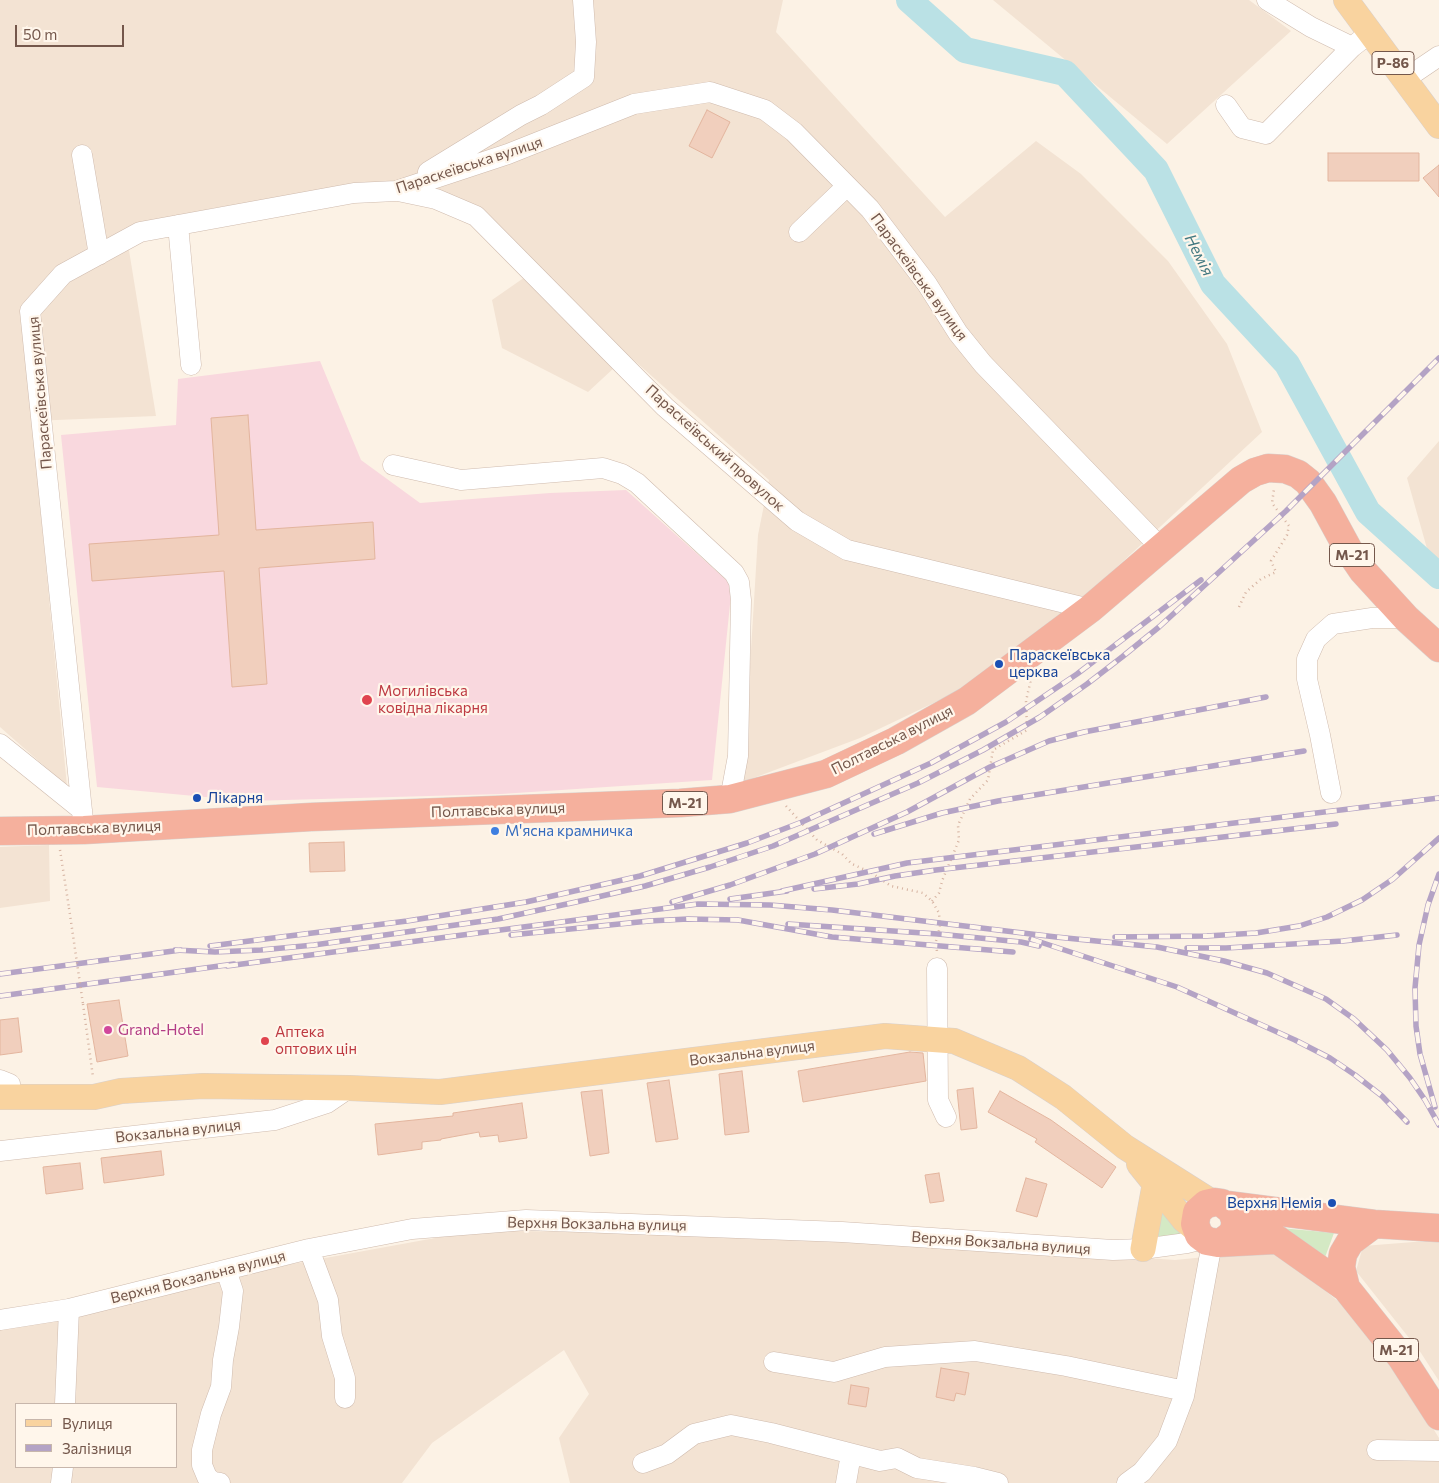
<!DOCTYPE html>
<meta charset="utf-8">
<style>
body{margin:0}
#map{position:relative;width:1439px;height:1483px;overflow:hidden;background:#fcf2e5;font-family:Commissioner,sans-serif}
canvas{display:block}
.legend{position:absolute;left:15px;top:1403px;width:162px;height:65px;box-sizing:border-box;background:#fff6eb;border:1px solid #c7b6ab;margin:0;padding:6px 9px;list-style:none;font-size:15px;color:#74574b}
.legend li{display:flex;align-items:center;gap:10px;height:25px}
.legend b{width:25px;border:1px solid #c7b6ab}
.scale{position:absolute;left:15px;top:25px;width:109px;height:22px;box-sizing:border-box;border:2px solid #74574b;border-top:0;padding-left:6px;font-size:15px;line-height:18px;white-space:nowrap;color:#74574b;-webkit-text-stroke:4px #fff6eb;paint-order:stroke}
</style>
<div id="map">
<canvas width="1439" height="1483"></canvas>
<ul class="legend">
<li><b style="height:6px;background:#f9d39f"></b>Вулиця</li>
<li><b style="height:6px;background:#b4a3c5"></b>Залізниця</li>
</ul>
<div class="scale">50 m</div>
</div>
<script>
const c = document.querySelector('canvas').getContext('2d');
c.lineJoin = 'round';
function paint(path, color) {
  c.fillStyle = color;
  c.fill(path, 'evenodd');
}
function shape(rows) {
  const path = new Path2D();
  for (const r of rows) {
    path.moveTo(r[0], r[1]);
    for (let i = 2; i < r.length; i += 2) path.lineTo(r[i], r[i + 1]);
  }
  return path;
}
function trace(path, color, width, dash) {
  c.strokeStyle = color;
  c.lineWidth = width;
  c.lineCap = dash ? 'butt' : 'round';
  c.setLineDash(dash || []);
  c.stroke(path);
}
function drawText(font, color, halo, rows, align = 'center') {
  c.font = font + ' Commissioner,sans-serif';
  c.lineWidth = 4.5;
  c.setLineDash([]);
  c.textBaseline = 'middle';
  c.strokeStyle = halo;
  c.fillStyle = color;
  for (const [text, x, y, turn = 0] of rows) {
    c.save();
    c.translate(x, y);
    c.rotate((+turn || 0) * Math.PI / 180);
    c.textAlign = isNaN(turn) ? turn : align;
    if (halo) c.strokeText(text, 0, 0);
    c.fillText(text, 0, 0);
    c.restore();
  }
}
const residential = shape([
 [0,0,783,0,776,32,945,217,1036,141,1081,174,1168,261,1227,344,1262,432,1088,594,963,689,860,738,743,782,758,535,769,480,628,355,588,392,502,348,492,300,538,268,485,212,381,185,213,208,126,232,156,416,32,421,67,786,0,727],
 [993,0,1249,0,1291,31,1167,144],
 [1439,441,1439,563,1428,552,1407,478],
 [49,845,50,901,0,908,0,847],
 [479,1230,870,1239,1175,1260,1276,1250,1339,1302,1408,1388,1439,1438,1439,1483,570,1483,559,1438,589,1394,564,1350,432,1443,402,1483,0,1483,0,1325,130,1303,287,1265],
 [16,1404,176,1404,176,1467,16,1467],
 [1439,1240,1439,1381,1421,1353,1356,1271,1363,1246]
]);
const medical = shape([
 [320,361,361,460,420,503,550,493,626,490,732,585,712,780,501,794,249,801,97,787,61,435,176,425,178,379]
]);
const green = shape([
 [1163,1203,1185,1232,1179,1240,1154,1239],
 [1270,1227,1334,1233,1324,1260]
]);
const river = shape([
 [909,0,965,50,1065,73,1156,170,1213,284,1287,364,1368,512,1439,576]
]);
const building = shape([
 [707,110,730,122,712,158,689,146,707,110],
 [1328,153,1419,153,1419,181,1328,181,1328,153],
 [1439,165,1439,197,1423,178,1439,165],
 [248,415,256,530,373,522,375,559,259,568,267,684,232,687,224,571,92,581,89,544,219,535,211,418,248,415],
 [344,842,345,871,310,872,309,843,344,842],
 [119,1000,128,1056,97,1062,87,1004,119,1000],
 [18,1018,22,1052,0,1055,0,1020,18,1018],
 [910,1052,923,1053,926,1081,803,1102,798,1071,910,1052],
 [742,1071,749,1132,725,1135,719,1074,742,1071],
 [669,1080,678,1139,656,1142,647,1083,669,1080],
 [973,1088,977,1128,961,1130,957,1090,973,1088],
 [602,1090,609,1153,590,1156,581,1092,602,1090],
 [1000,1091,1051,1120,1116,1167,1102,1188,1035,1142,1037,1139,988,1112,1000,1091],
 [522,1103,527,1138,499,1142,498,1135,480,1137,479,1132,441,1139,441,1140,422,1142,422,1149,378,1155,375,1124,453,1116,453,1113,522,1103],
 [161,1151,164,1175,104,1183,101,1158,161,1151],
 [80,1163,83,1189,46,1194,43,1167,80,1163],
 [939,1173,944,1201,930,1203,925,1175,939,1173],
 [1026,1178,1047,1184,1037,1217,1016,1211,1026,1178],
 [941,1368,969,1373,965,1395,956,1393,954,1401,936,1397,941,1368],
 [851,1385,869,1388,866,1407,848,1404,851,1385]
]);
const path = shape([
 [1239,607,1246,592,1261,579,1276,572,1271,561,1287,535,1289,526,1272,503,1274,489],
 [786,806,817,840,842,854,852,864,872,873,891,886,923,893,932,901,939,913,940,927,936,941,937,952],
 [60,850,69,908],
 [932,901,939,893,942,881,959,840,958,825,970,799,988,780,993,750,1027,730,1026,701,1031,679],
 [83,1004,93,1077]
]);
const minor = shape([
 [1267,0,1311,27,1352,47,1361,40],
 [1405,79,1439,56],
 [1226,105,1242,128,1266,134,1352,47],
 [82,155,99,255],
 [428,172,521,115,541,105,584,77,586,42,583,0],
 [398,191,436,199,476,216,665,407,797,521,847,550,1090,609],
 [178,225,191,365],
 [799,232,847,186],
 [393,465,461,480,603,468,622,474,637,483,734,573,739,582,741,600,738,756,730,799],
 [0,744,82,810],
 [1331,793,1320,735,1307,679,1307,659,1316,639,1333,624,1372,618,1406,618],
 [84,830,30,311,63,274,140,232,354,193,396,191,508,154,634,104,710,92,765,110,794,132,870,209,927,284,958,333,983,364,1162,549],
 [937,968,938,1100,946,1117],
 [0,1080,10,1084],
 [0,1151,275,1120,327,1103,349,1088],
 [309,1249,328,1300,332,1336,345,1378,345,1398],
 [0,1320,69,1309,309,1249,412,1229,526,1220,842,1232,1113,1250,1143,1249,1187,1243,1203,1239],
 [774,1362,834,1372,885,1357,975,1351,1066,1366,1185,1391],
 [65,1404,69,1309],
 [1377,1450,1439,1451],
 [643,1463,667,1454,694,1434,731,1425,771,1433,880,1461,897,1458,917,1468,974,1477,998,1483],
 [61,1483,63,1467],
 [220,1483,213,1482,207,1477,202,1465,202,1450,211,1414,221,1387,223,1360,229,1327,233,1291,226,1270],
 [846,1483,851,1454],
 [1127,1483,1142,1472,1167,1441,1184,1396,1212,1243]
]);
const major = shape([
 [1346,0,1439,126],
 [0,1097,94,1097,121,1091,203,1086,349,1088,440,1092,885,1036,954,1041,1018,1068,1063,1097,1125,1147,1212,1202],
 [1139,1164,1184,1220,1196,1230],
 [1143,1249,1155,1183]
]);
const highway = shape([
 [0,831,84,830,311,817,680,803,730,799,826,774,896,741,967,701,1090,609,1241,480,1255,472,1268,468,1285,469,1298,474,1308,482,1323,503,1348,549,1363,571,1406,618,1439,648],
 [1227,1205,1374,1224,1439,1228],
 [1235,1220,1253,1225,1278,1240,1346,1288,1401,1357,1439,1416],
 [1223,1241,1230,1236,1235,1229,1235,1220,1232,1211,1222,1203,1215,1202,1206,1204,1197,1212,1195,1224,1199,1235,1207,1241,1218,1243,1275,1240],
 [1346,1288,1341,1267,1343,1254,1350,1242,1374,1224]
]);
const rail = shape([
 [874,834,942,813,998,801,1304,751],
 [814,889,858,884,895,876,936,870,1336,824],
 [782,891,907,863,1439,798],
 [730,899,787,891],
 [672,902,730,885,815,854,907,812,990,767,1049,741,1084,732,1266,697],
 [788,924,938,934,1021,942,1039,946],
 [511,935,649,921,688,919,738,920,832,937,1013,952],
 [1115,937,1207,936,1256,933,1299,926,1327,917,1362,900,1393,879,1439,838],
 [1031,939,1177,987,1295,1040,1330,1058,1355,1075,1382,1096,1407,1122],
 [210,946,407,921,526,902,640,876,747,843,802,822,931,763,1006,722,1077,674,1201,580],
 [1187,948,1226,948,1343,941,1397,935],
 [175,950,215,952,261,950,314,945,498,919,576,902,645,886,710,867,773,846,918,783,983,750,1040,717,1087,684,1122,657,1159,627,1286,511,1439,358],
 [227,966,698,904,770,905,832,910,1056,937,1157,947,1224,961,1267,973,1326,999,1354,1019,1387,1050,1410,1078,1425,1100,1439,1125],
 [0,974,181,950],
 [0,996,234,964],
 [1435,1107,1420,1054,1416,1026,1415,988,1419,945,1428,905,1439,874]
]);
const pathBridge = shape([
 [69,908,83,1004]
]);
const markers = [
 [999,664,5,"#1a4fb4"],
 [367,700,6,"#e0444e"],
 [197,798,5,"#1a4fb4"],
 [495,831,5,"#3f7fe0"],
 [108,1030,5,"#d1479c"],
 [265,1041,5,"#e0444e"],
 [1332,1203,5,"#1a4fb4"]
];
const shields = [
 [1393,63,42],
 [1352,555,45],
 [685,803,45],
 [1396,1350,45]
];
const shieldNames = [
 ["Р-86",1393,63],
 ["М-21",1352,555],
 ["М-21",685,803],
 ["М-21",1396,1350]
];
const streetNames = [
 ["Параскеївська вулиця",469,165,-18],
 ["Параскеївська вулиця",919,277,54],
 ["Параскеївська вулиця",40,393,-95],
 ["Параскеївський провулок",715,448,42],
 ["Полтавська вулиця",892,740,-27],
 ["Полтавська вулиця",498,810,-2],
 ["Полтавська вулиця",94,828,-2],
 ["Вокзальна вулиця",752,1053,-7],
 ["Вокзальна вулиця",178,1131,-6],
 ["Верхня Вокзальна вулиця",597,1224,1],
 ["Верхня Вокзальна вулиця",1001,1243,4],
 ["Верхня Вокзальна вулиця",198,1277,-14]
];
const transitNames = [
 ["Параскеївська",1009,655],
 ["церква",1009,672],
 ["Лікарня",207,798],
 ["Верхня Немія",1322,1203,"right"]
];
const healthNames = [
 ["Могилівська",378,691],
 ["ковідна лікарня",378,708],
 ["Аптека",275,1032],
 ["оптових цін",275,1049]
];
const shopNames = [
 ["М'ясна крамничка",505,831]
];
const hotelNames = [
 ["Grand-Hotel",118,1030]
];
const waterNames = [
 ["Немія",1199,255,63]
];
paint(residential, '#f3e3d3');
paint(medical, '#f9d8de');
paint(green, '#d4e9c4');
trace(river, '#bae1e5', 26);
paint(building, '#f1cfbd');
trace(building, '#e3b59e', 1);
trace(minor, '#cfbbae', 21);
trace(major, '#d8d0cd', 26);
trace(highway, '#d8d0cd', 29);
trace(path, '#d5b2a0', 2.5, [1, 4]);
trace(minor, '#fff', 20);
trace(major, '#f9d39f', 25);
trace(highway, '#f5b09d', 28);
trace(rail, '#b4a3c5', 5.5);
trace(rail, '#fff6eb', 4, [11]);
trace(pathBridge, '#d5b2a0', 2.5, [1, 4]);
for (const [x, y, r, color] of markers) {
  const dot = new Path2D();
  dot.arc(x, y, r, 0, 2 * Math.PI);
  c.fillStyle = color;
  c.fill(dot);
  trace(dot, '#fff6eb', 2);
}
for (const [x, y, w] of shields) {
  const box = new Path2D();
  box.roundRect(x - w / 2, y - 11.5, w, 23, 4);
  c.fillStyle = '#fff6eb';
  c.fill(box);
  trace(box, '#74574b', 1);
}
drawText('bold 14px', '#74574b', null, shieldNames);
drawText('15px', '#74574b', '#fff6eb', streetNames);
drawText('15px', '#164399', '#fff6eb', transitNames, 'left');
drawText('15px', '#be3a42', '#fff6eb', healthNames, 'left');
drawText('15px', '#366cbe', '#fff6eb', shopNames, 'left');
drawText('15px', '#b23c85', '#fff6eb', hotelNames, 'left');
drawText('italic 16px', '#427880', '#fff6eb', waterNames);
</script>
